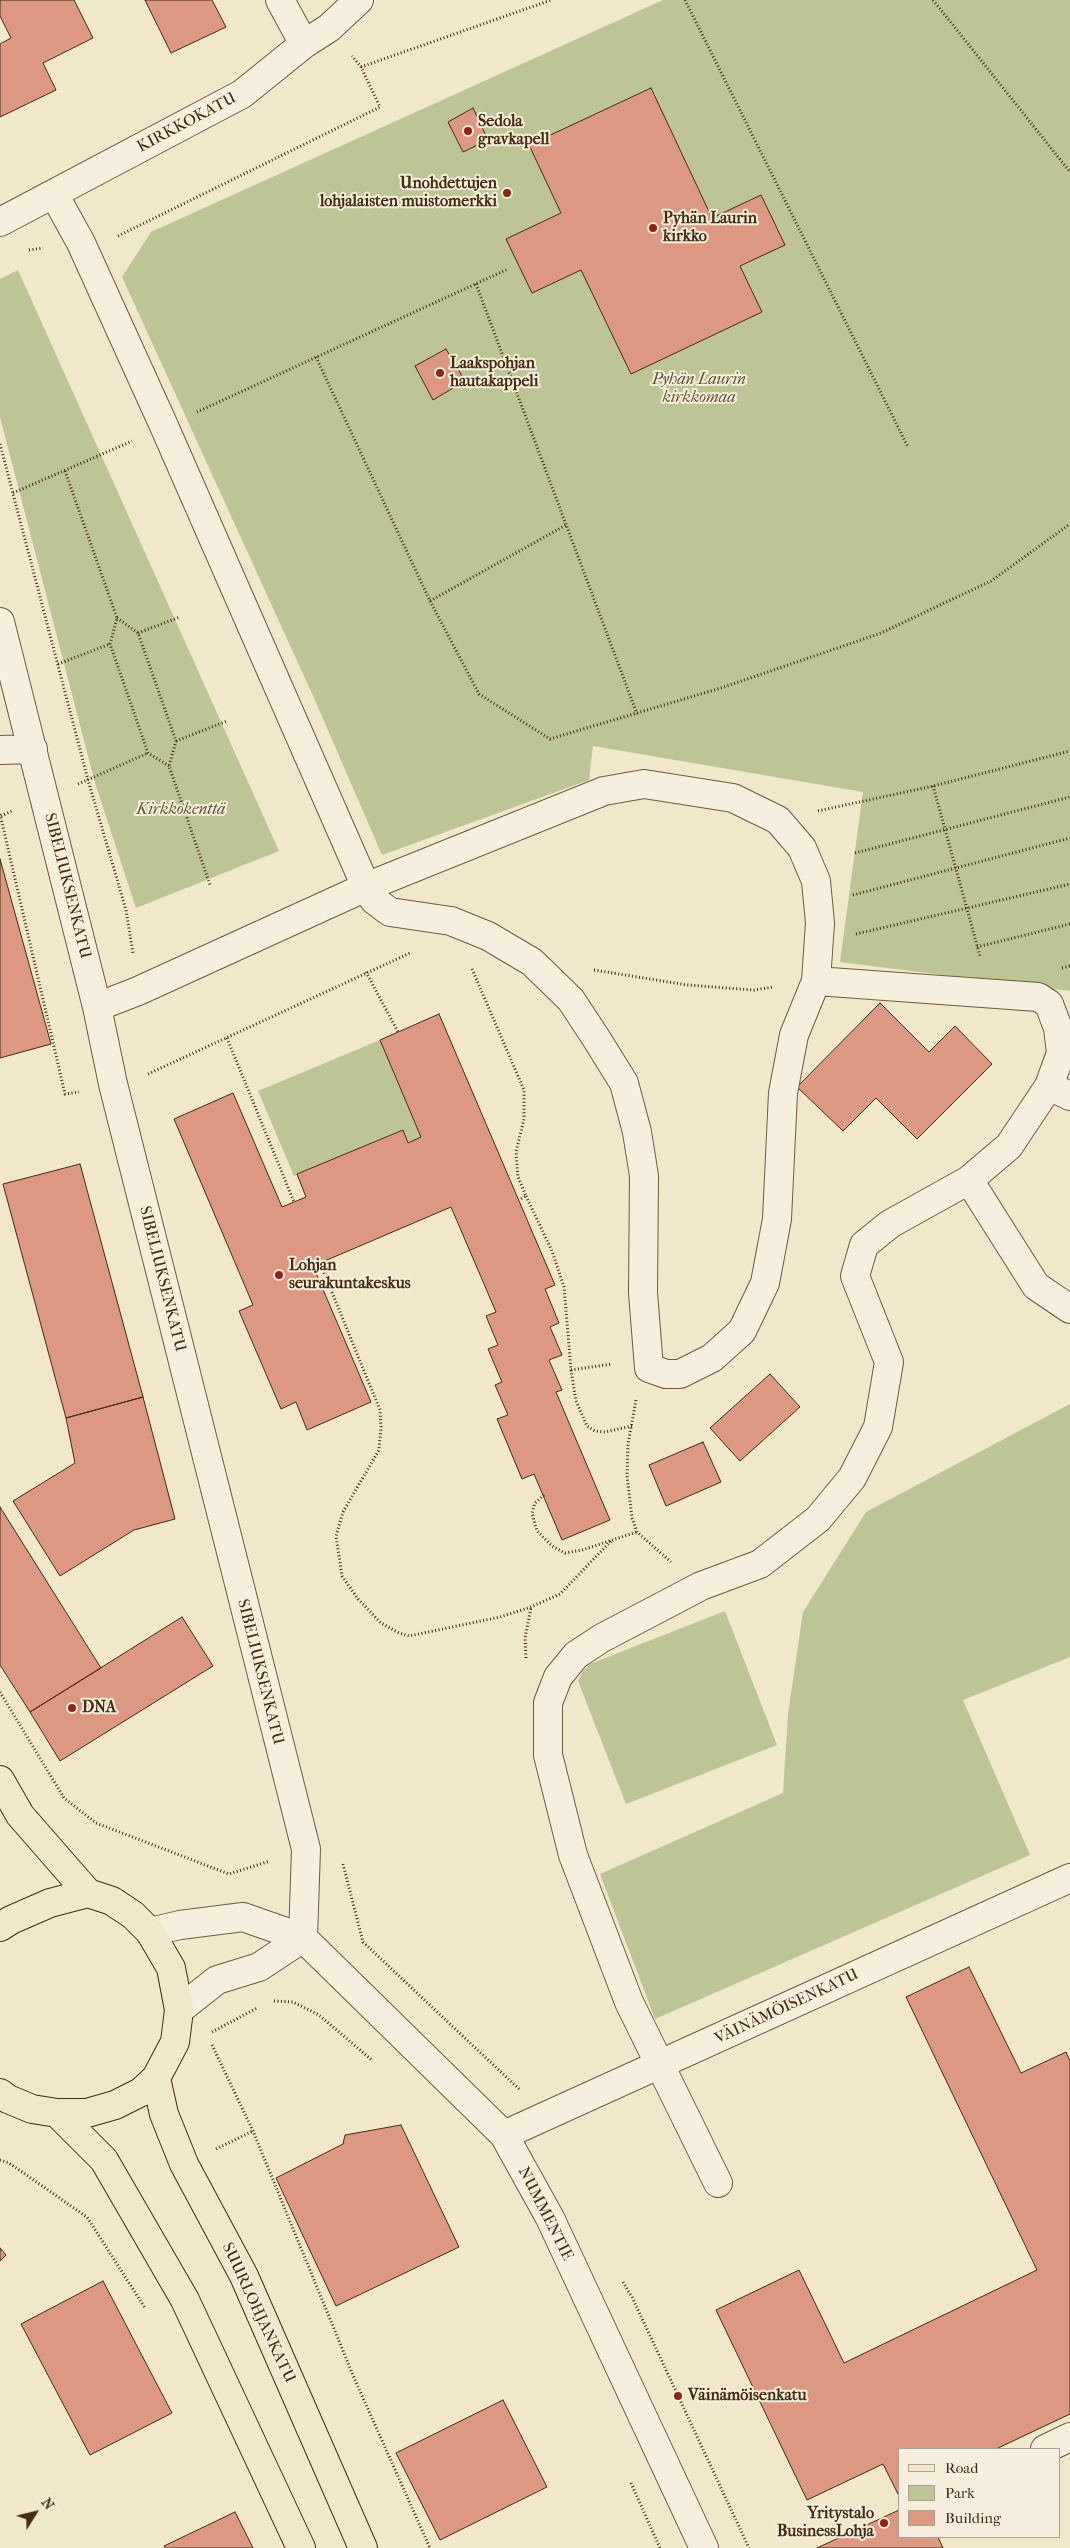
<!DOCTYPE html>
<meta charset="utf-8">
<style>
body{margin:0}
#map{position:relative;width:1070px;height:2548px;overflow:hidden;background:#f1e7cb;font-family:"IM FELL French Canon",serif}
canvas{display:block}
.legend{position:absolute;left:898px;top:2448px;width:162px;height:90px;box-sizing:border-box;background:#f6efdd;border:1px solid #afa18c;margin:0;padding:6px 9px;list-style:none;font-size:15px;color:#442b12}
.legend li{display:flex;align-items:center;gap:10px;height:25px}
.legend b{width:25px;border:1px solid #afa18c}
.north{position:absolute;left:10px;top:2488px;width:50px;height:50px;-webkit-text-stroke:4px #f6efdd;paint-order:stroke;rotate:54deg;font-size:14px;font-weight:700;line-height:20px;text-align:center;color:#442b12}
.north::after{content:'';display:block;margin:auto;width:18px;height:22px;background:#442b12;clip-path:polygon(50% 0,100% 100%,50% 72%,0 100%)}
</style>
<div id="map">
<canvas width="1070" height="2548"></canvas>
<ul class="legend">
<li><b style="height:6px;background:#f1e7cb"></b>Road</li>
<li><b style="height:14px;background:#bdc495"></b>Park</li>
<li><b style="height:14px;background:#dd9883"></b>Building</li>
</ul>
<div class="north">N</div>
</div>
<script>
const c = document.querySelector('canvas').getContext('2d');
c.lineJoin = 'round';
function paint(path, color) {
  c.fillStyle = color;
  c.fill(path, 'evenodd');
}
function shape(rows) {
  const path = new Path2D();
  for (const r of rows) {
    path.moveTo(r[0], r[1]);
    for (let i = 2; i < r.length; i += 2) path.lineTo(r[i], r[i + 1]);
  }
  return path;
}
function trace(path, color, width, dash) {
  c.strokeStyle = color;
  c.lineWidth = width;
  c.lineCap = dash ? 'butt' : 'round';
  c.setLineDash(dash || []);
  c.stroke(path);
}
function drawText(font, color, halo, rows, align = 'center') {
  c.font = font + ' "IM FELL French Canon",serif';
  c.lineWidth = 4;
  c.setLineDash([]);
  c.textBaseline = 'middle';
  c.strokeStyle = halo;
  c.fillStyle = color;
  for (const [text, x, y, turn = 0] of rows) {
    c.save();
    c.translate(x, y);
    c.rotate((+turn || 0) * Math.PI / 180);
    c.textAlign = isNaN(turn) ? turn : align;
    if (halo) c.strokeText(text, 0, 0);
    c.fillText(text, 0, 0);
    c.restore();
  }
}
const green = shape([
 [663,0,1070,0,1070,991,840,962,863,792,593,746,589,780,382,855,314,698,122,277,151,232],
 [18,270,279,851,136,908,95,783,0,417,0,279],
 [380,1040,421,1137,408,1143,403,1130,294,1176,258,1091],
 [1070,1404,1070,1657,963,1700,1030,1855,655,2019,600,1874,783,1793,788,1714,803,1612,866,1512],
 [725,1611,777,1745,626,1804,578,1681,583,1671,590,1664]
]);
const building = shape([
 [0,0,74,0,93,38,43,63,56,90,0,117,0,44,11,38,0,16,0,0],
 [145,0,212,0,226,27,171,53,145,0],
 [651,88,712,218,761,195,785,245,740,266,762,312,631,374,581,270,532,293,506,239,561,213,529,145,651,88],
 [473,108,488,140,463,152,448,122,473,108],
 [446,349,465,381,433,400,415,366,446,349],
 [0,859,51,1044,0,1058,0,859],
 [880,1003,929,1052,955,1026,992,1064,917,1139,876,1098,843,1131,797,1087,880,1003],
 [439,1014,555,1285,545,1289,559,1323,550,1327,562,1355,549,1360,562,1390,556,1392,610,1520,562,1540,534,1474,522,1479,497,1419,508,1415,495,1385,502,1382,488,1349,498,1345,486,1316,496,1312,451,1207,313,1266,371,1402,307,1430,296,1402,281,1409,239,1311,253,1305,174,1119,233,1093,282,1207,306,1197,297,1174,403,1130,408,1143,421,1137,380,1040,439,1014],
 [80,1164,143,1397,66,1418,3,1184,80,1164],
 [770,1374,800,1407,740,1461,710,1428,770,1374],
 [143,1397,175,1519,134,1530,60,1576,13,1501,75,1463,66,1418,143,1397],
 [703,1442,721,1482,666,1506,649,1465,703,1442],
 [0,1507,101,1668,30,1712,0,1665,0,1507],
 [182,1617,213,1666,60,1761,30,1712,182,1617],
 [969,1967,1021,2073,1066,2052,1070,2061,1070,2414,996,2449,899,2449,899,2496,883,2464,807,2500,716,2310,799,2270,844,2363,1037,2270,906,1997,969,1967],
 [401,2125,459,2247,336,2306,276,2178,343,2144,345,2135,401,2125],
 [0,2248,6,2255,0,2261,0,2248],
 [103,2281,172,2413,90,2455,21,2324,103,2281],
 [503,2400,547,2487,440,2540,396,2453,503,2400],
 [899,2510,899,2537,938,2537,943,2548,817,2548,899,2510],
 [235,2512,253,2548,165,2548,164,2546,235,2512]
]);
const path = shape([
 [685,0,908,447],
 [933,0,1070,172],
 [361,67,551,0],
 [118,236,380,107,361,67,352,56],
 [29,250,43,248],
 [476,284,637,714],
 [316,357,430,601,566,525],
 [197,412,508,269],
 [0,444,88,780,126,910,133,953],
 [65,471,117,618,110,644,148,753,169,766],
 [13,493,132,441],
 [430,601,479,694,550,739,724,687,881,633,991,581,1070,524],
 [117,618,138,633,176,741,169,766,210,885],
 [138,633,180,617],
 [58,664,110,644],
 [176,741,227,721],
 [78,784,148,753],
 [933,786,980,956],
 [818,811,933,786,1070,751],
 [0,814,65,1094,79,1092],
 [1,816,12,811],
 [855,853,1070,797],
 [853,895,1070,838],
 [856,934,1070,884],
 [977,947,1070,924],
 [1062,968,1070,966],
 [472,969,524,1090,524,1119,516,1152,518,1177,526,1196,519,1200],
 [594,970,687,985,754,990,774,987],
 [366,972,398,1032],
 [227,1038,294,1202],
 [148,1074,410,953],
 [526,1196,552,1251,564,1287,571,1370,576,1401,587,1426,595,1431,605,1432,632,1426],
 [320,1263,380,1410,381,1427,379,1450,343,1512,336,1536,342,1576,358,1599,381,1623,399,1633,409,1636,500,1617,531,1607,560,1594,612,1540],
 [571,1370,612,1364],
 [636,1400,628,1444,627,1476,632,1518,637,1532,671,1562],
 [544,1495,535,1503,532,1513,537,1531,552,1546,565,1553,582,1550,637,1532],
 [526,1658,525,1638,531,1608],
 [0,1692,64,1798,96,1823,229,1874,270,1861],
 [343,1864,363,1942,520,2090],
 [274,2001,293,2002,319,2015,373,2061],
 [212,2032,257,2008],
 [212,2045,253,2131,355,2380,430,2548],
 [216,2149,253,2131],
 [0,2160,9,2163,87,2217,145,2308],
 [623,2282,632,2297,749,2548],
 [631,2483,660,2548]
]);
const minor = shape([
 [280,0,304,44],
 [54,194,81,243,164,426,366,887,138,991,97,1007],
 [0,222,242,94,304,44,329,28,359,0],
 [0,622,97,1007,113,1084,306,1849,303,1938],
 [0,750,33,749],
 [644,784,733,798,778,820,802,848,816,881,820,923,816,981,794,1035,783,1093,777,1219,765,1283,742,1331,712,1358,680,1374,666,1374,649,1368,643,1293,644,1176,637,1132,624,1083,596,1038,571,1000,532,962,488,936,451,921,390,912,374,900,366,887,604,791,644,784],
 [1049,1086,1070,1096],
 [969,1180,1036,1286,1070,1309],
 [150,1932,180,1925,243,1917,303,1938,504,2135,550,2218,704,2548],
 [179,2010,217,1980,259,1967,303,1938],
 [504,2135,1070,1878],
 [718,2183,629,2002,573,1855,548,1755,548,1703,558,1677,576,1655,602,1638,701,1586,760,1564,818,1519,852,1478,878,1427,889,1362,855,1276,864,1245,890,1224,969,1180,1009,1146,1049,1086,1061,1053,1058,1028,1049,1004,1038,997,816,981],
 [1045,2449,1070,2437]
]);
const major = shape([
 [0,1780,20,1815,88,1893],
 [0,1927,11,1920,50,1903,88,1893,112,1901,133,1915,150,1932,171,1968,179,2010,175,2042,156,2078,141,2092,115,2105,87,2113,57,2113,32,2109,8,2099,0,2093],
 [156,2078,164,2114,184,2164,244,2276,363,2548],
 [57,2113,104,2160,185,2300,301,2548]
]);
const markers = [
 [468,131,5,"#8f2418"],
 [507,193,5,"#8f2418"],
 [653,228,5,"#8f2418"],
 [440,373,5,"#8f2418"],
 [279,1275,5,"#8f2418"],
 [72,1708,5,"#8f2418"],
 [678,2396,5,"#8f2418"],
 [884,2523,5,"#8f2418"]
];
const poiNames = [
 ["Sedola",478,122],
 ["gravkapell",478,140],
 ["Unohdettujen",497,184,"right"],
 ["lohjalaisten muistomerkki",497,202,"right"],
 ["Pyhän Laurin",663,219],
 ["kirkko",663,237],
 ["Laakspohjan",450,364],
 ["hautakappeli",450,382],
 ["Lohjan",289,1266],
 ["seurakuntakeskus",289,1284],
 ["DNA",82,1708],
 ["Väinämöisenkatu",688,2396],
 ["Yritystalo",874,2514,"right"],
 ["BusinessLohja",874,2532,"right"]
];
const streetNames = [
 ["KIRKKOKATU",187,123,-28],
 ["SIBELIUKSENKATU",67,886,76],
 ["SIBELIUKSENKATU",162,1279,76],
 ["SIBELIUKSENKATU",260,1672,76],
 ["VÄINÄMÖISENKATU",787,2007,-25],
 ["NUMMENTIE",545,2214,63],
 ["SUURLOHJANKATU",258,2313,65]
];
const parkNames = [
 ["Pyhän Laurin",699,380],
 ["kirkkomaa",699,398],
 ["Kirkkokenttä",181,810]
];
paint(green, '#bdc495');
paint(building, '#dd9883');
trace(building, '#442b12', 1);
trace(minor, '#6f5a40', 30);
trace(major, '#442b12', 30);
trace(path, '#442b12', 3, [1, 2.5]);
trace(minor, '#f6efdd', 28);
trace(major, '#f1e7cb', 28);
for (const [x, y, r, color] of markers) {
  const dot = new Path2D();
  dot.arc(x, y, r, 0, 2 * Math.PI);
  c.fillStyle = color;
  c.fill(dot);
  trace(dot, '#f6efdd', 2);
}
drawText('bold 16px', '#442b12', '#f6efdd', poiNames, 'left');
drawText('16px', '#442b12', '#f6efdd', streetNames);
drawText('italic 16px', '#625133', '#f6efdd', parkNames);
</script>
